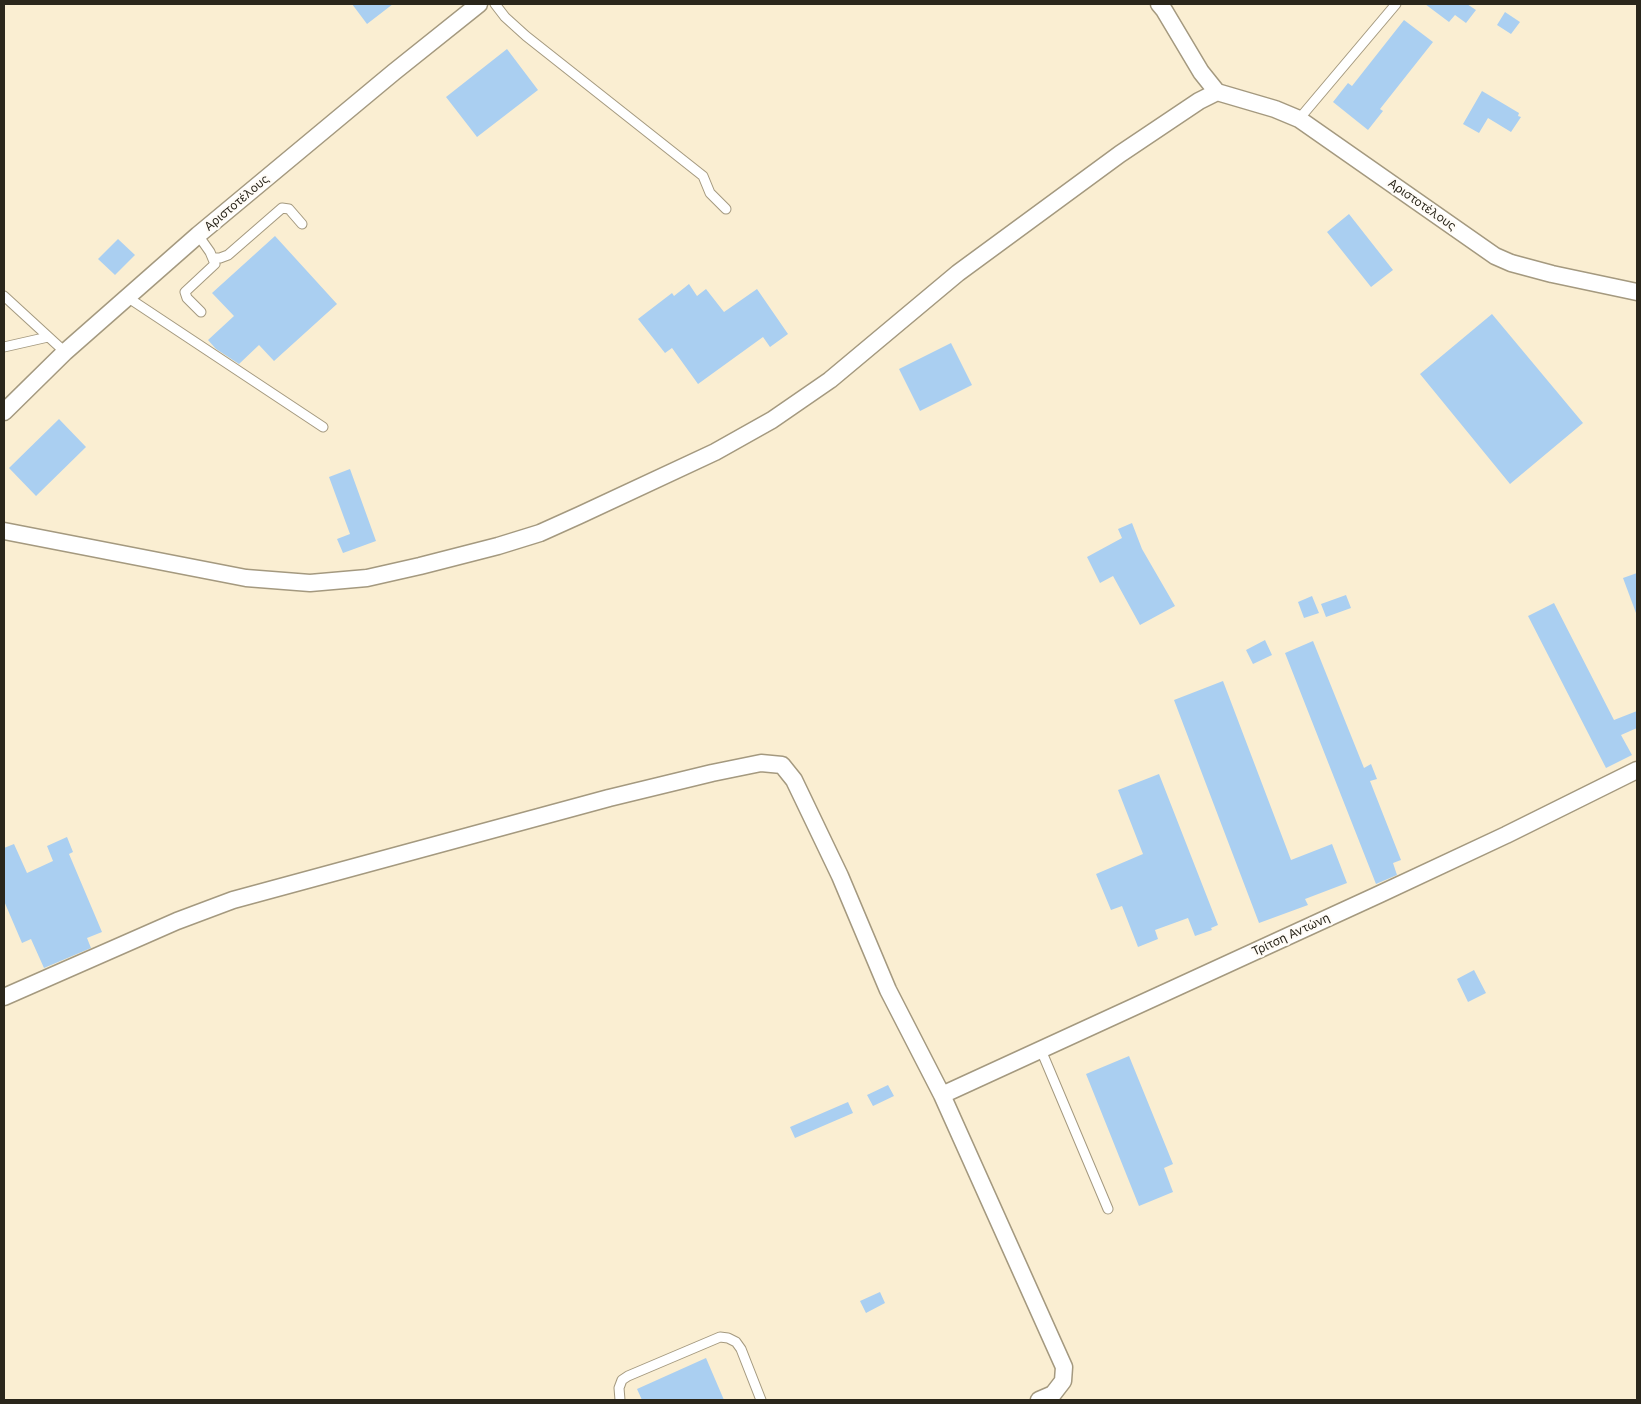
<!DOCTYPE html>
<meta charset="utf-8">
<style>
body{margin:0}
#map{position:relative;width:1641px;height:1404px;overflow:hidden;background:#faeed2;font-family:Inter,sans-serif}
canvas{display:block}
.frame{position:absolute;inset:0;border:5px solid #2a261b;pointer-events:none}
</style>
<div id="map">
<canvas width="1641" height="1404"></canvas>
<div class="frame"></div>
</div>
<script>
const c = document.querySelector('canvas').getContext('2d');
c.lineJoin = 'round';
function paint(path, color) {
  c.fillStyle = color;
  c.fill(path, 'evenodd');
}
function shape(rows) {
  const path = new Path2D();
  for (const r of rows) {
    path.moveTo(r[0], r[1]);
    for (let i = 2; i < r.length; i += 2) path.lineTo(r[i], r[i + 1]);
  }
  return path;
}
function trace(path, color, width, dash) {
  c.strokeStyle = color;
  c.lineWidth = width;
  c.lineCap = dash ? 'butt' : 'round';
  c.setLineDash(dash || []);
  c.stroke(path);
}
function drawText(font, color, halo, rows, align = 'center') {
  c.font = font + ' Inter,sans-serif';
  c.lineWidth = 4.5;
  c.setLineDash([]);
  c.textBaseline = 'middle';
  c.strokeStyle = halo;
  c.fillStyle = color;
  for (const [text, x, y, turn = 0] of rows) {
    c.save();
    c.translate(x, y);
    c.rotate((+turn || 0) * Math.PI / 180);
    c.textAlign = isNaN(turn) ? turn : align;
    if (halo) c.strokeText(text, 0, 0);
    c.fillText(text, 0, 0);
    c.restore();
  }
}
const building = shape([
 [352,4,393,4,367,24],
 [1425,4,1467,4,1476,10,1466,23,1455,15,1449,22],
 [1505,12,1520,22,1511,34,1497,25],
 [1404,20,1433,42,1380,109,1383,111,1368,130,1333,102,1348,83,1352,86],
 [507,49,538,90,477,137,446,97],
 [1482,91,1519,113,1518,116,1521,117,1511,132,1488,118,1479,133,1463,124],
 [1349,214,1393,270,1371,287,1327,232],
 [275,236,337,304,274,361,259,345,239,364,216,349,208,340,234,316,212,293],
 [118,239,135,255,115,275,98,259],
 [689,284,697,296,706,289,724,312,757,289,788,334,770,347,763,337,698,384,672,348,665,353,638,319,672,293,674,296],
 [1492,314,1583,423,1510,484,1420,374],
 [951,343,972,385,920,411,899,369],
 [59,419,86,447,36,496,9,468],
 [350,469,376,541,343,553,337,539,350,534,329,477],
 [1132,523,1142,549,1175,606,1140,625,1113,576,1100,583,1087,557,1122,538,1118,529],
 [1637,573,1637,612,1636,613,1623,578],
 [1346,595,1351,608,1326,617,1321,604],
 [1312,596,1319,613,1304,618,1298,602],
 [1554,603,1614,720,1637,711,1637,728,1621,735,1632,755,1606,768,1528,616],
 [1265,640,1272,655,1253,664,1246,650],
 [1313,641,1364,768,1371,764,1377,779,1370,781,1401,860,1393,863,1397,875,1376,884,1285,653],
 [1223,681,1291,860,1332,844,1347,883,1305,899,1308,905,1259,923,1174,700],
 [1159,774,1218,925,1211,928,1212,930,1195,936,1188,918,1155,930,1158,939,1138,947,1122,906,1111,910,1096,874,1143,854,1118,790],
 [67,837,73,852,69,854,102,932,87,938,91,948,44,968,31,939,22,943,4,901,4,848,14,844,27,873,53,861,47,846],
 [1474,970,1486,993,1468,1002,1457,979],
 [1129,1056,1173,1164,1164,1168,1173,1192,1139,1206,1086,1074],
 [888,1085,894,1096,873,1106,867,1095],
 [848,1102,853,1113,795,1138,790,1127],
 [880,1292,885,1303,866,1313,860,1301],
 [706,1358,724,1400,642,1400,637,1389]
]);
const service = shape([
 [495,4,505,17,526,36,703,176,710,193,726,209],
 [1299,119,1396,4],
 [198,235,210,252,215,264,185,292,187,298,201,312],
 [213,258,220,258,228,255,282,208,289,209,302,224],
 [4,296,65,352],
 [127,297,323,427],
 [4,347,48,337],
 [1041,1050,1108,1209],
 [620,1400,619,1388,622,1380,628,1376,720,1337,728,1338,736,1342,741,1349,761,1400]
]);
const minor = shape([
 [1159,4,1164,10,1201,72,1217,92],
 [1217,92,1275,109,1299,119,1495,256,1511,263,1552,274,1637,292],
 [4,412,65,352,198,235,394,72,479,4],
 [4,531,246,578,310,583,367,578,420,566,498,546,540,533,580,515,715,452,772,420,830,380,958,273,1120,154,1199,101,1217,92],
 [4,997,177,921,233,900,609,798,712,773,761,763,782,765,794,780,840,876,888,990,942,1095,1064,1367,1063,1381,1053,1394,1039,1400],
 [942,1095,1380,894,1506,835,1637,770]
]);
const streetNames = [
 ["Αριστοτέλους",237,203,-40],
 ["Αριστοτέλους",1422,205,35],
 ["Τρίτση Αντώνη",1291,935,-25]
];
paint(building, '#aacff1');
trace(service, '#a4997f', 11);
trace(minor, '#a4997f', 19);
trace(service, '#fff', 9);
trace(minor, '#fff', 16);
drawText('12px', '#2a261b', '#fffcf7', streetNames);
</script>
